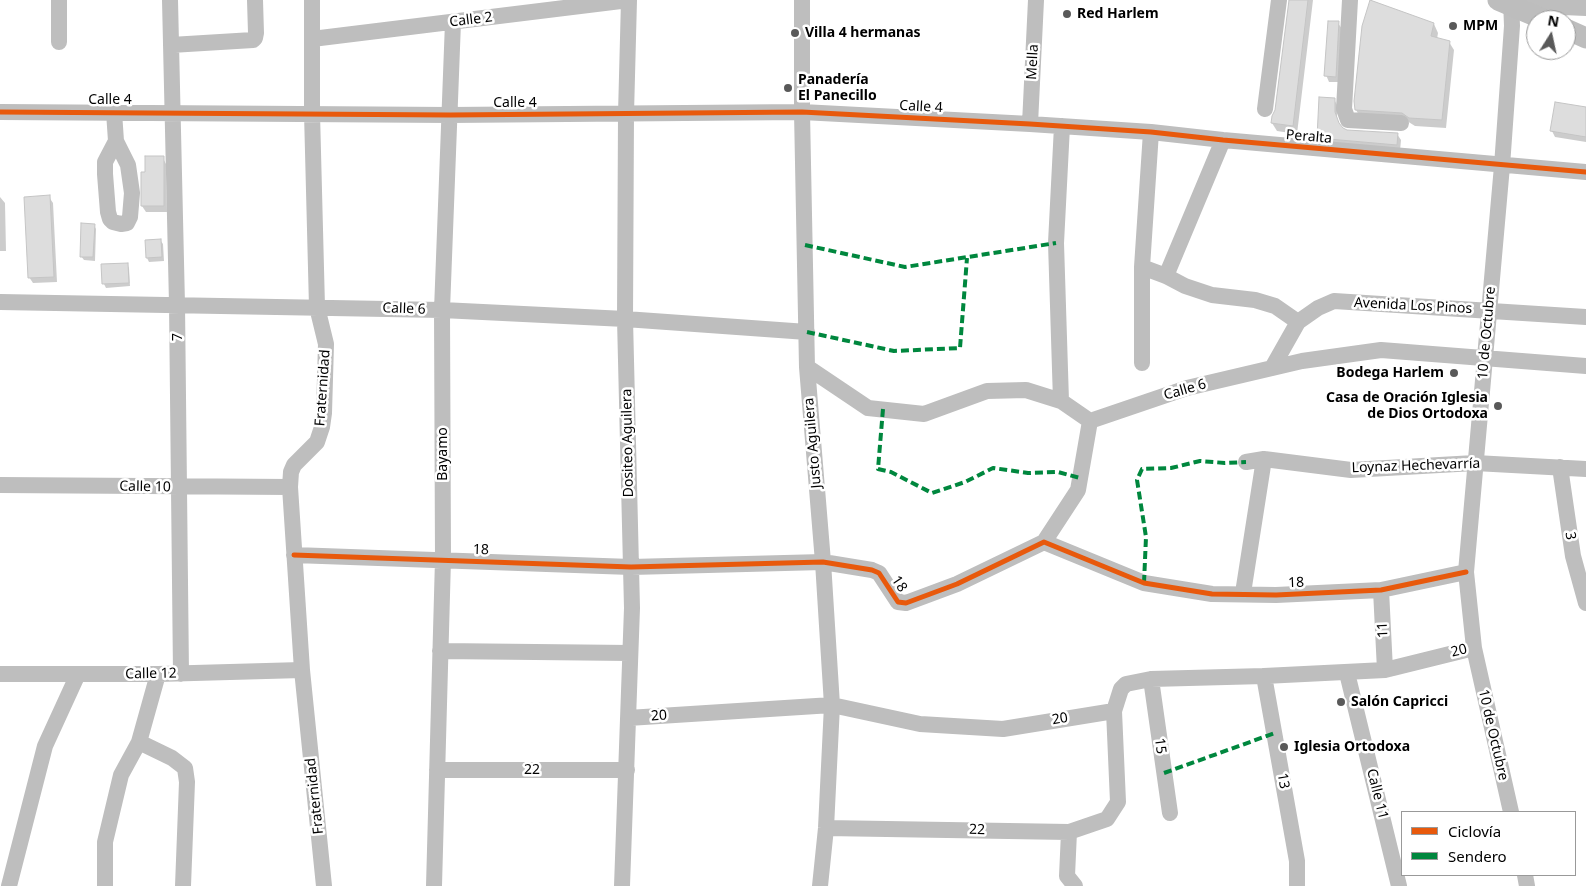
<!DOCTYPE html>
<meta charset="utf-8">
<style>
body{margin:0}
#map{position:relative;width:1586px;height:886px;overflow:hidden;background:#fff;font-family:"Noto Sans",sans-serif}
canvas{display:block}
.legend{position:absolute;left:1401px;top:811px;width:175px;height:65px;box-sizing:border-box;background:#fff;border:1px solid #999;margin:0;padding:6px 9px;list-style:none;font-size:15px;color:#000}
.legend li{display:flex;align-items:center;gap:10px;height:25px}
.legend b{width:25px;border:1px solid #999}
.north{position:absolute;left:1526px;top:10px;width:50px;height:50px;box-sizing:border-box;background:#fff;border:1px solid #999;border-radius:50%;rotate:10deg;font-size:14px;font-weight:700;line-height:20px;text-align:center;color:#000}
.north::after{content:'';display:block;margin:auto;width:18px;height:22px;background:#595959;clip-path:polygon(50% 0,100% 100%,50% 72%,0 100%)}
</style>
<div id="map">
<canvas width="1586" height="886"></canvas>
<ul class="legend">
<li><b style="height:6px;background:#e8590c"></b>Ciclovía</li>
<li><b style="height:6px;background:#00873e"></b>Sendero</li>
</ul>
<div class="north">N</div>
</div>
<script>
const c = document.querySelector('canvas').getContext('2d');
c.lineJoin = 'round';
function paint(path, color) {
  c.fillStyle = color;
  c.fill(path, 'evenodd');
}
function shape(rows) {
  const path = new Path2D();
  for (const r of rows) {
    path.moveTo(r[0], r[1]);
    for (let i = 2; i < r.length; i += 2) path.lineTo(r[i], r[i + 1]);
  }
  return path;
}
function trace(path, color, width, dash) {
  c.strokeStyle = color;
  c.lineWidth = width;
  c.lineCap = dash ? 'butt' : 'round';
  c.setLineDash(dash || []);
  c.stroke(path);
}
function drawText(font, color, halo, rows, align = 'center') {
  c.font = font + ' "Noto Sans",sans-serif';
  c.lineWidth = 5;
  c.setLineDash([]);
  c.textBaseline = 'middle';
  c.strokeStyle = halo;
  c.fillStyle = color;
  for (const [text, x, y, turn = 0] of rows) {
    c.save();
    c.translate(x, y);
    c.rotate((+turn || 0) * Math.PI / 180);
    c.textAlign = isNaN(turn) ? turn : align;
    if (halo) c.strokeText(text, 0, 0);
    c.fillText(text, 0, 0);
    c.restore();
  }
}
const shadow = shape([
 [1290,0,1313,0,1297,134,1277,131,1272,123,1276,111],
 [1338,23,1342,29,1339,82,1329,82,1326,75],
 [1434,24,1438,33,1437,39,1449,42,1454,50,1446,128,1415,126,1407,121,1361,118,1356,110],
 [1334,99,1337,105,1337,120,1340,127,1347,131,1397,134,1401,140,1400,151,1322,144,1319,138],
 [1586,109,1586,142,1555,137,1552,131],
 [163,158,166,164,167,212,146,212,142,206],
 [0,197,5,203,6,251,0,251],
 [49,197,53,203,57,282,33,283,29,277],
 [94,225,96,229,95,261,84,260,81,256],
 [160,240,163,244,164,261,149,262,147,258,146,241],
 [127,264,129,268,130,286,106,288,104,284]
]);
const building = shape([
 [1289,0,1308,0,1293,126,1271,123,1272,116,1275,110,1289,0],
 [1370,0,1434,23,1431,36,1450,41,1442,120,1409,118,1402,113,1355,110,1354,101,1362,26,1370,0],
 [1328,21,1339,21,1336,77,1324,76,1328,21],
 [1319,97,1335,98,1335,112,1339,123,1343,128,1347,130,1398,133,1397,145,1317,138,1319,97],
 [1555,102,1586,107,1586,137,1550,131,1555,102],
 [145,156,164,156,164,206,141,206,141,172,145,172,145,156],
 [50,195,54,277,28,278,24,197,50,195],
 [81,223,95,224,93,257,80,257,81,223],
 [161,239,162,257,146,258,145,240,161,239],
 [128,263,129,283,102,284,101,264,128,263]
]);
const minor = shape([
 [59,0,59,42],
 [170,0,177,304,181,674],
 [312,0,312,113,317,307,326,344,324,413,322,427,317,442,294,465,291,472,290,487,302,670,324,886],
 [802,0,802,112,807,367,823,562,832,705,826,828,820,886],
 [1350,0,1344,109,1348,120,1401,123],
 [1518,5,1586,8],
 [312,39,629,0],
 [171,45,253,40,255,38,256,33,255,0],
 [1265,109,1279,0],
 [0,112,450,115,802,112,1030,124,1151,132,1223,140,1586,172],
 [114,112,116,141,128,165,132,193,130,217,127,223,121,224,113,222,110,219,108,212,105,174,105,162,116,141],
 [1030,124,1036,0],
 [1142,267,1166,276,1185,286,1212,295,1255,300,1275,306,1298,322],
 [1166,276,1223,140],
 [0,302,442,310,625,319,807,332],
 [1142,363,1142,267,1151,132],
 [807,367,868,408,924,414,987,391,1026,390,1061,401,1090,421],
 [1272,368,1298,322,1318,308,1334,301,1586,317],
 [1061,401,1056,243,1062,126],
 [1090,421,1187,388,1302,361,1381,350,1586,366],
 [1246,462,1264,459,1351,470,1475,463,1586,469],
 [1560,467,1573,556,1586,603],
 [0,485,290,487],
 [1044,542,1078,490,1090,421],
 [294,555,631,567,823,562,872,570,879,573,898,602,906,603,957,584,1044,542,1144,583,1212,594,1276,595,1381,590,1466,572],
 [1381,590,1385,670],
 [1243,593,1264,459],
 [440,651,630,653],
 [1347,673,1399,886],
 [0,674,158,674,302,670],
 [1264,676,1297,861,1297,886],
 [1151,679,1170,813],
 [628,718,832,705,920,724,1003,729,1114,711],
 [139,742,172,758,185,768,187,782,183,886],
 [437,770,627,770],
 [1511,812,1474,648,1466,572,1502,166,1512,26,1511,0],
 [826,828,1069,832,1107,819,1118,802,1114,711,1121,689,1126,684,1151,679,1264,676,1385,670,1474,648],
 [1069,832,1067,876,1075,886],
 [1525,875,1527,886],
 [9,886,45,746,78,674],
 [105,886,105,842,121,775,139,742,158,674],
 [434,886,443,559,442,310,453,22],
 [622,886,632,608,625,319,626,114,629,0]
]);
const major = shape([
 [1498,0,1545,20],
 [1566,29,1586,38]
]);
const quiet = shape([
 [805,245,905,267,1056,243],
 [807,332,894,351,960,348,967,258],
 [883,409,878,469,891,472,932,493,965,482,993,468,1028,473,1058,472,1080,478],
 [1144,583,1146,537,1137,480,1142,469,1171,468,1200,461,1225,463,1246,462],
 [1164,773,1275,733]
]);
const cycleway = shape([
 [0,112,450,115,802,112,1030,124,1151,132,1223,140,1586,172],
 [294,555,631,567,823,562,872,570,879,573,898,602,906,603,957,584,1044,542,1144,583,1212,594,1276,595,1381,590,1466,572]
]);
const markers = [
 [1067,14,5,"#595959"],
 [1453,26,5,"#595959"],
 [795,33,5,"#595959"],
 [788,88,5,"#595959"],
 [1454,373,5,"#595959"],
 [1498,406,5,"#595959"],
 [1341,702,5,"#595959"],
 [1284,747,5,"#595959"]
];
const poiNames = [
 ["Red Harlem",1077,14],
 ["MPM",1463,26],
 ["Villa 4 hermanas",805,33],
 ["Panadería",798,80],
 ["El Panecillo",798,96],
 ["Bodega Harlem",1444,373,"right"],
 ["Casa de Oración Iglesia",1488,398,"right"],
 ["de Dios Ortodoxa",1488,414,"right"],
 ["Salón Capricci",1351,702],
 ["Iglesia Ortodoxa",1294,747]
];
const streetNames = [
 ["Calle 2",471,20,-7],
 ["Mella",1033,62,-87],
 ["Calle 4",110,100],
 ["Calle 4",515,103],
 ["Calle 4",921,107,3],
 ["Peralta",1309,137,5],
 ["Avenida Los Pinos",1413,306,3],
 ["Calle 6",404,309,2],
 ["10 de Octubre",1487,333,-85],
 ["7",178,337,-90],
 ["Fraternidad",323,388,-86],
 ["Calle 6",1185,390,-16],
 ["Dositeo Aguilera",628,443,-91],
 ["Justo Aguilera",813,443,-95],
 ["Bayamo",443,454,-90],
 ["Loynaz Hechevarría",1416,466,-2],
 ["Calle 10",145,487,1],
 ["3",1570,536,82],
 ["18",481,550,2],
 ["18",1296,583,-2],
 ["18",899,584,57],
 ["11",1383,630,-93],
 ["20",1459,651,-14],
 ["Calle 12",151,674,-1],
 ["20",659,716,-4],
 ["20",1060,719,-9],
 ["10 de Octubre",1493,735,77],
 ["15",1160,746,83],
 ["22",532,770],
 ["13",1283,781,81],
 ["Calle 11",1377,794,76],
 ["Fraternidad",315,796,-96],
 ["22",977,830,1]
];
paint(shadow, '#0003');
paint(building, '#ddd');
trace(building, '#c5c5c5', 1);
trace(minor, '#bebebe', 16);
trace(major, '#bdbdbd', 21);
trace(quiet, '#00873e', 4, [8, 4]);
trace(cycleway, '#e8590c', 5);
for (const [x, y, r, color] of markers) {
  const dot = new Path2D();
  dot.arc(x, y, r, 0, 2 * Math.PI);
  c.fillStyle = color;
  c.fill(dot);
  trace(dot, '#fff', 2);
}
drawText('bold 14px', '#000', '#fff', poiNames, 'left');
drawText('14px', '#000', '#fff', streetNames);
</script>
